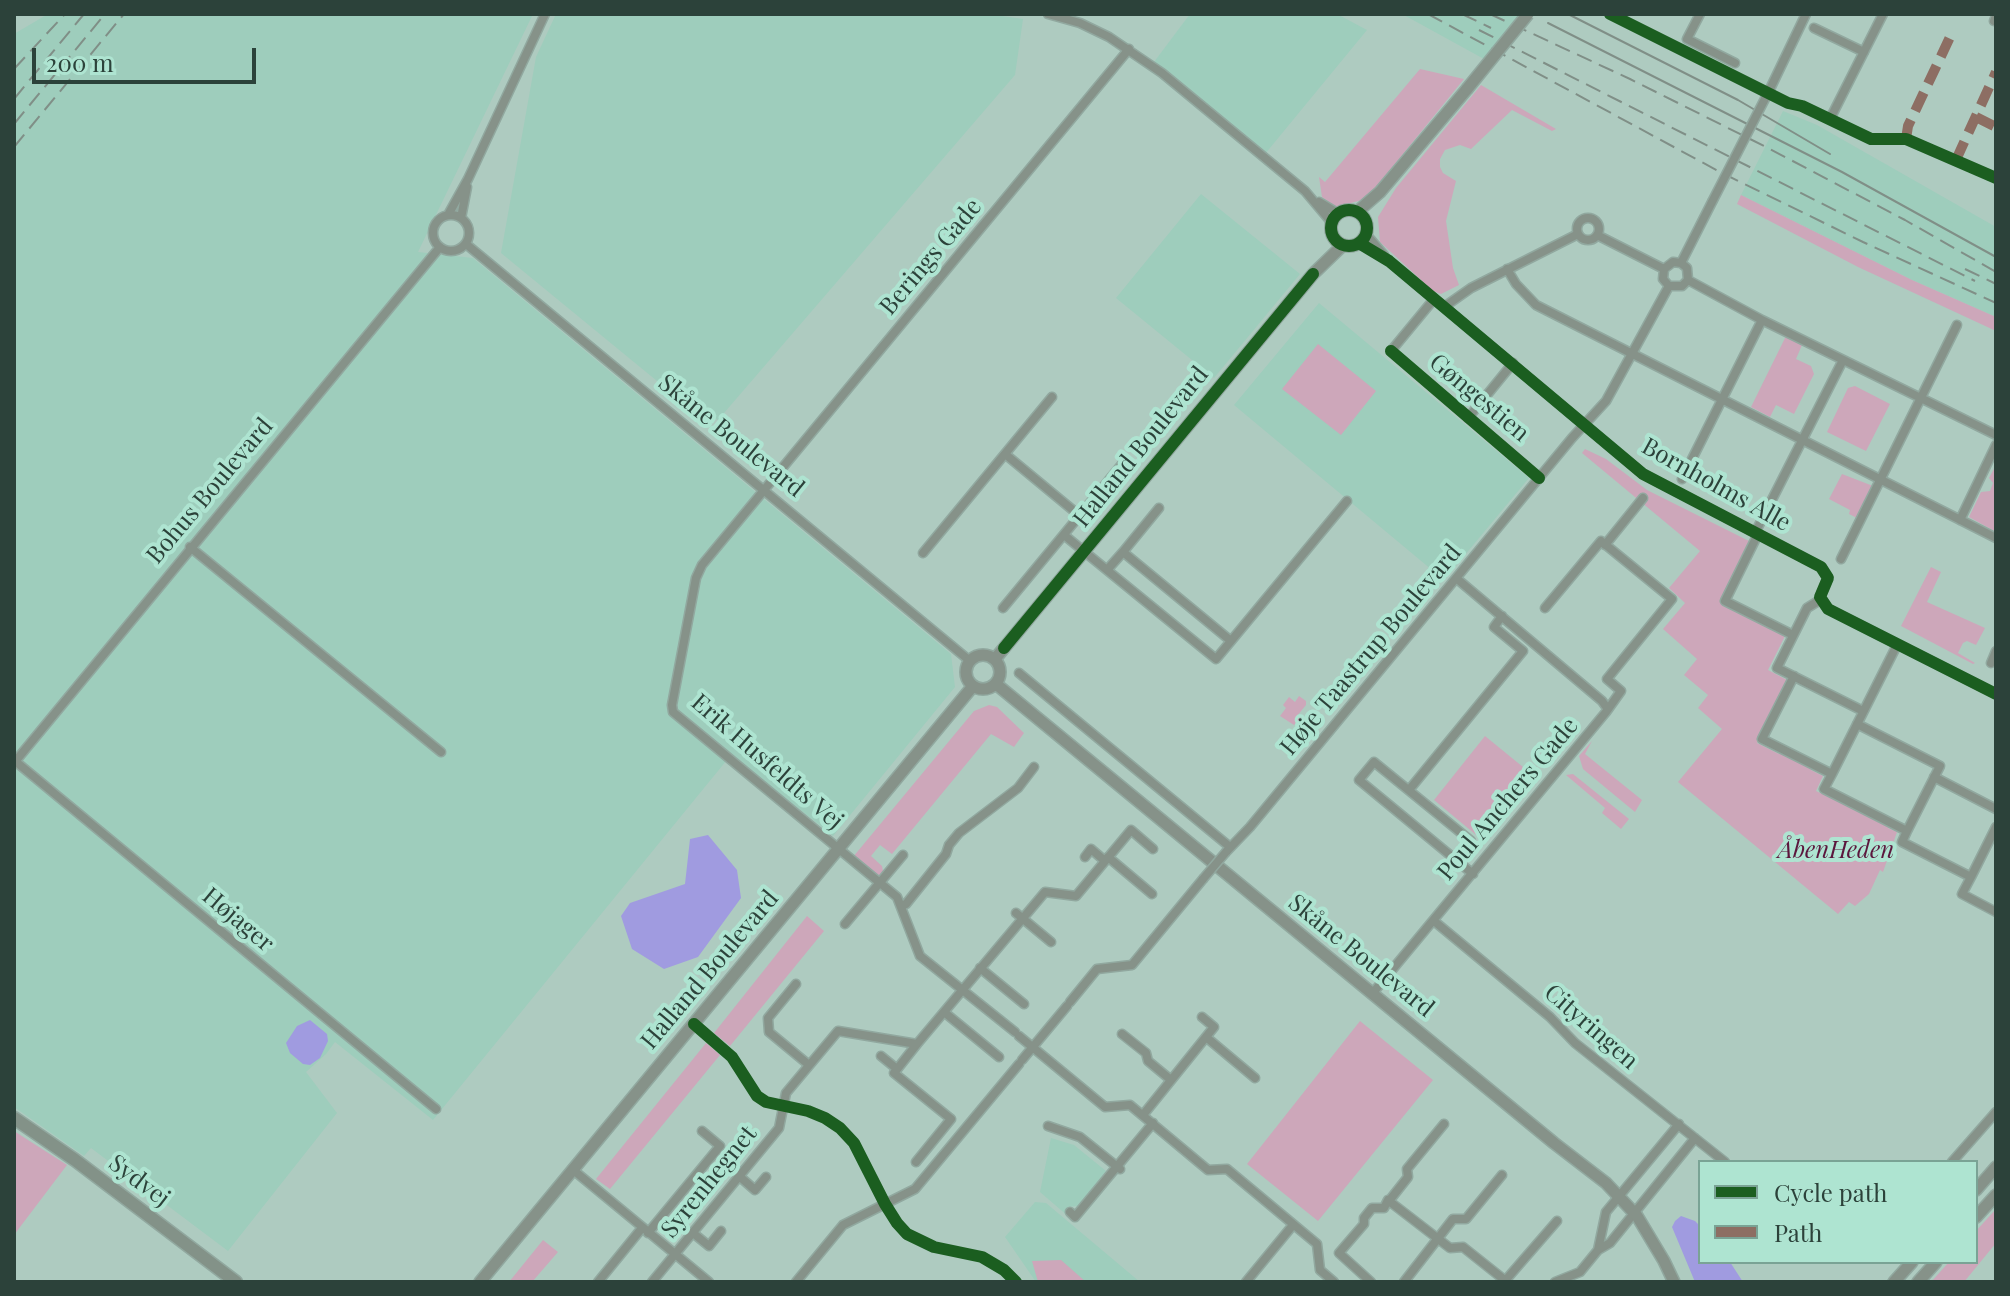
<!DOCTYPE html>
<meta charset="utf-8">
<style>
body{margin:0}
#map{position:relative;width:2010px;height:1296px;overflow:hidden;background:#aecbc0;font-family:"Playfair Display",serif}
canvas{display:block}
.frame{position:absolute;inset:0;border:16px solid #2c423a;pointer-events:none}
.legend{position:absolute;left:1698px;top:1160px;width:280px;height:104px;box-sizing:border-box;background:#aee4d1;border:2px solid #7aa395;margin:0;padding:10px 14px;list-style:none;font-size:24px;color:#2c423a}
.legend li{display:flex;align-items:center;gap:16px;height:40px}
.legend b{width:40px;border:2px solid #7aa395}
.scale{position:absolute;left:32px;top:48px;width:224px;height:36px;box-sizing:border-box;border:4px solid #2c423a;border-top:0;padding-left:10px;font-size:24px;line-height:28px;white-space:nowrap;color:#2c423a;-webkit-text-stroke:6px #aee4d1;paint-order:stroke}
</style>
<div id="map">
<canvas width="2010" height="1296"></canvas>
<div class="frame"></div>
<ul class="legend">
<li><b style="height:10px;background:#1b5e20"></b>Cycle path</li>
<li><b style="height:10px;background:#8d6e63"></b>Path</li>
</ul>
<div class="scale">200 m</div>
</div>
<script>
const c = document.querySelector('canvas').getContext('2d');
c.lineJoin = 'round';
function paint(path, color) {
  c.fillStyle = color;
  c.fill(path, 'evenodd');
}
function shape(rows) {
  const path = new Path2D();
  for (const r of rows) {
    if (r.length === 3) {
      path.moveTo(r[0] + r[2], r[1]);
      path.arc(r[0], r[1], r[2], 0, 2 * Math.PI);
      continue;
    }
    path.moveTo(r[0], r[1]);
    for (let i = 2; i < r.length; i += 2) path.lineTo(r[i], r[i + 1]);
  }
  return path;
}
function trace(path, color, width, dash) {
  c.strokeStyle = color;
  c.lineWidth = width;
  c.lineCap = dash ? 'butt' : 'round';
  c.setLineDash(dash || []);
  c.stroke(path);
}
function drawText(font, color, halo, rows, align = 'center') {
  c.font = font + ' "Playfair Display",serif';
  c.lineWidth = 8;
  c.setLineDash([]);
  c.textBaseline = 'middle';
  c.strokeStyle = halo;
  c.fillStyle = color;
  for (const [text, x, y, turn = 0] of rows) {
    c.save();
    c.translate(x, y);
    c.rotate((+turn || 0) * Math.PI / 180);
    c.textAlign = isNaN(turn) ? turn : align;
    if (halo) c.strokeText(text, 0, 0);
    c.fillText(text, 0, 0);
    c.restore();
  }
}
const built = shape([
 [48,14,533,14,418,252,473,258,951,654,955,687,833,836,731,755,433,1120,335,1042,326,1054,306,1072,337,1113,228,1251,91,1148,84,1156,14,1107,14,34],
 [556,14,988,14,1023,19,1015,75,718,420,668,390,501,253,536,57],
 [1190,14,1337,14,1367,30,1265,154,1154,62],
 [1402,14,1521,14,1484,59],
 [1783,111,1817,125,1996,227,1996,317,1912,280,1741,195],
 [1201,194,1300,274,1214,378,1116,298],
 [1319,303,1529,478,1444,580,1234,405],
 [1051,1138,1074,1145,1106,1171,1078,1206,1068,1207,1065,1212,1069,1217,1040,1192],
 [1035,1202,1046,1203,1140,1282,1036,1282,1005,1237]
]);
const green = shape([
 [1420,69,1464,79,1373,191,1362,200,1336,207,1322,197,1319,177,1325,182],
 [1481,85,1556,129,1552,131,1512,110,1471,149,1460,145,1445,150,1440,159,1440,167,1443,173,1456,181,1446,221,1453,268,1459,285,1441,294,1433,291,1380,242,1378,217,1396,188],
 [1741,195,1912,280,1996,317,1996,331,1858,267,1737,204],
 [1786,336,1802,345,1796,359,1811,366,1814,374,1794,414,1776,405,1770,417,1751,407],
 [1318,344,1376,391,1341,435,1282,389],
 [1855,386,1890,404,1866,451,1827,432,1848,388],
 [1585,449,1606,459,1647,490,1757,545,1727,604,1785,636,1768,670,1789,681,1757,743,1779,754,1781,751,1812,766,1811,770,1823,776,1816,791,1835,800,1837,798,1890,825,1888,828,1897,832,1883,872,1880,870,1869,894,1855,906,1849,902,1838,914,1678,782,1722,729,1698,708,1708,695,1684,675,1697,659,1663,629,1685,603,1669,588,1700,551,1582,453],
 [1996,465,1996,532,1969,517,1981,492,1990,491,1993,483,1989,478],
 [1842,474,1873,486,1857,518,1849,514,1850,510,1829,499],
 [1931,567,1941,572,1927,602,1985,628,1976,645,1967,641,1963,643,1958,653,1975,663,1973,664,1901,626],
 [1299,696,1306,701,1306,705,1297,716,1300,719,1294,725,1280,716,1286,708,1283,705,1289,697,1295,702],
 [989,705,997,707,1024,733,1014,747,991,734,892,854,880,845,871,856,882,866,883,871,880,875,875,874,853,857,974,711],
 [1485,736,1534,776,1481,839,1434,800],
 [1592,741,1585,754,1642,800,1635,812,1583,769,1579,756],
 [1573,774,1629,819,1621,829,1602,813,1605,808,1566,775],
 [807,916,824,931,730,1046,714,1033],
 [1360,1021,1433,1080,1318,1221,1247,1164],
 [706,1043,720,1055,610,1189,596,1179],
 [14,1131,67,1165,14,1235],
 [1996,1209,1996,1243,1964,1282,1931,1282,1949,1262,1976,1262,1976,1231],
 [543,1240,558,1252,532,1282,509,1282],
 [1061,1260,1086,1282,1038,1282,1032,1261]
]);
const water = shape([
 [708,835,737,870,741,898,698,957,664,969,632,949,621,916,630,903,685,884,690,839],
 [310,1020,327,1034,328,1041,320,1058,310,1065,303,1064,290,1053,286,1043,297,1026],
 [1681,1216,1695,1221,1700,1226,1700,1262,1730,1262,1743,1282,1695,1282,1672,1227,1675,1221]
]);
const minor = shape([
 [1048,14,1080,23,1109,37,1162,73,1305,191,1332,223],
 [1700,14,1687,39,1735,63],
 [1994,21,1996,16],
 [1814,28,1864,52],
 [1770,89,1806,14],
 [1830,119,1883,14],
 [1319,202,1339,214],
 [448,215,468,179,545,14],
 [451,233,18],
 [1588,229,11],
 [461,218,467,187],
 [1366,234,1384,255],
 [1597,235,1664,269],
 [1359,243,1389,261,1643,474,1821,567,1828,578,1820,597,1828,609,1996,694],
 [466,244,970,661],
 [1681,263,1712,202],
 [1507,269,1516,284,1536,305,1996,538],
 [1688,280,1762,320,1996,435],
 [1669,286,1682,286,1688,280,1687,268,1681,263],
 [1669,286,1663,279,1664,269,1673,262,1681,263],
 [1444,307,1471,288,1578,234],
 [1391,351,1434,299],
 [1468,418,1513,363],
 [1005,454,1080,516],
 [1682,479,1762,320],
 [1960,520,1996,445],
 [1755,533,1843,360],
 [1758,534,1725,601,1793,635],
 [1064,535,1216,659,1231,641],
 [1605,545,1643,498],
 [190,547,441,752],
 [1123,552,1159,508],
 [923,553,1052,397],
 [1841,559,1957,325],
 [1107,570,1123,552,1231,641,1347,501],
 [1456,578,1602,701,1607,708],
 [1820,600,1807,608,1777,668,1863,711],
 [1003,608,1123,463],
 [1991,663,1996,651],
 [1019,673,1230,847],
 [1794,676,1762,739,1832,774,1824,789,1907,831,1902,842,1971,877,1962,894,1996,912],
 [1857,724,1940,766,1907,831],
 [15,761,436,1109],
 [14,763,440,247],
 [1832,774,1897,645],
 [1934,777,1996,809],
 [1409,790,1523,651,1494,627,1502,616],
 [1226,852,1250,827,1572,438,1606,401,1669,286],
 [1085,857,1091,849,1105,861],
 [1108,857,1152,894],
 [1456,860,1359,780,1374,762,1471,841,1456,860,1473,874],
 [1971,877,1996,827],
 [901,906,906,904,946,854,949,845,959,833,1018,788,1034,767],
 [1016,913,1051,942],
 [1434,921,1550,1017,1575,1043,1725,1162],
 [845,924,903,855],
 [980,968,1024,1004],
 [796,984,768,1018,769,1032,809,1065],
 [1372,994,1606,712,1621,691,1607,679,1672,599,1601,541,1545,608],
 [1070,1002,1097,969,1132,965,1203,879],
 [944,1012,999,1057],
 [1015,1032,920,956,897,897,673,712,672,705,696,578,702,565,1129,49],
 [1122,1034,1146,1053,1148,1061,1171,1080],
 [1019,1036,1105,1107,1130,1105,1208,1170,1227,1169,1317,1244,1320,1270,1334,1282],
 [1206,1037,1255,1078],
 [881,1056,897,1069],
 [1022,1060,1067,1006],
 [1143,1115,1214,1027,1202,1017],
 [1444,1124,1407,1169,1408,1177,1389,1201,1450,1248,1463,1247,1507,1282],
 [1048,1126,1080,1137,1120,1169],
 [916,1162,951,1119,894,1073,917,1044],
 [1952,1162,1996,1112],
 [572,1169,709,1282],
 [739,1176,755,1190,766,1177],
 [1070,1212,1075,1217,1153,1123],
 [648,1233,720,1146,702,1131],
 [693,1233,709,1246,721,1231],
 [1598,1250,1606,1212,1679,1124],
 [598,1282,642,1228],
 [652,1282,779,1128,786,1093,838,1031,917,1044,1045,892,1076,896,1131,830,1153,849],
 [796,1282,843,1225,915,1189,1019,1064],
 [1246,1282,1293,1225],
 [1371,1282,1339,1253,1364,1224,1364,1218,1372,1208,1384,1208,1388,1200],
 [1404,1282,1453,1219,1466,1219,1502,1175],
 [1504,1282,1557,1221],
 [1555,1282,1580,1272,1598,1250,1610,1243,1695,1138]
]);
const tertiary = shape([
 [1349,228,18],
 [1357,212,1380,192,1467,89],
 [983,672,17],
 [995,659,1313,274,1343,245],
 [996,684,1554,1143,1606,1183,1637,1216,1664,1261,1674,1282],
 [1976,1190,1996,1167],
 [1976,1217,1996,1195],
 [480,1282,973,686],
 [1894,1282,1912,1262],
 [1918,1282,1936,1262]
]);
const secondary = shape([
 [14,1118,75,1160,236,1282]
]);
const tram = shape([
 [1568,14,1738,100,1830,154],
 [1548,23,1842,172,1996,257]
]);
const rail = shape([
 [1428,14,1720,172,1863,242,1996,303],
 [1462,14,1491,28],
 [1490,14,1630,79,1766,147,1905,220,1996,272],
 [1479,30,1975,281],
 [14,69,65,14],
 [14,99,84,14],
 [14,124,105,14],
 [14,147,124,14],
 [1965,269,1996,284]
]);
const minorBridge = shape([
 [1712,202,1770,89],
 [1203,879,1226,852]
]);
const tertiaryBridge = shape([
 [1467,89,1528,14]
]);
const quiet = shape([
 [1976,117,1996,127],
 [1906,139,1908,126,1951,35,1949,30],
 [1956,160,1996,72]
]);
const cycleway = shape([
 [1610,14,1788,103,1802,106,1871,139,1906,139,1996,178],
 [1349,228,18],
 [1359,243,1389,261,1643,474,1821,567,1828,578,1820,597,1828,609,1996,694],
 [1391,351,1539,478],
 [1004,648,1313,274],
 [694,1024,732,1057,757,1096,766,1102,808,1111,825,1118,840,1128,854,1143,885,1204,897,1223,907,1234,934,1247,982,1257,1004,1270,1016,1282]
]);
const streetNames = [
 ["Berings Gade",931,257,-50],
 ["Gøngestien",1479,398,40],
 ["Skåne Boulevard",731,436,39],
 ["Halland Boulevard",1141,447,-51],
 ["Bornholms Alle",1716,485,29],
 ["Bohus Boulevard",210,491,-50],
 ["Høje Taastrup Boulevard",1371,650,-50],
 ["Erik Husfeldts Vej",767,762,41],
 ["Poul Anchers Gade",1508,799,-50],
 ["Højager",238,920,40],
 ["Skåne Boulevard",1361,956,39],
 ["Halland Boulevard",710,970,-50],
 ["Cityringen",1591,1027,41],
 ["Sydvej",139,1181,37],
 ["Syrenhegnet",709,1182,-51]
];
const parkNames = [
 ["ÅbenHeden",1836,851]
];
paint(built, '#9ecdbc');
paint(green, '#cda7ba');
paint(water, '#a09be0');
trace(minor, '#91a89f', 11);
trace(tertiary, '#91a89f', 14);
trace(secondary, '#91a89f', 15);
trace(minor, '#869289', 8);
trace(tertiary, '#869289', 11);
trace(secondary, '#839288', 12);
trace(tram, '#808f87', 2);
trace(rail, '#808f87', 2, [16, 8]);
trace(minorBridge, '#91a89f', 11, []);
trace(tertiaryBridge, '#91a89f', 14, []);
trace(minorBridge, '#869289', 8);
trace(tertiaryBridge, '#869289', 11);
trace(quiet, '#8d6e63', 10, [20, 10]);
trace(cycleway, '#1b5e20', 12);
drawText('24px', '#2c423a', '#aee4d1', streetNames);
drawText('italic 24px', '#5b173d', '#aee4d1', parkNames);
</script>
